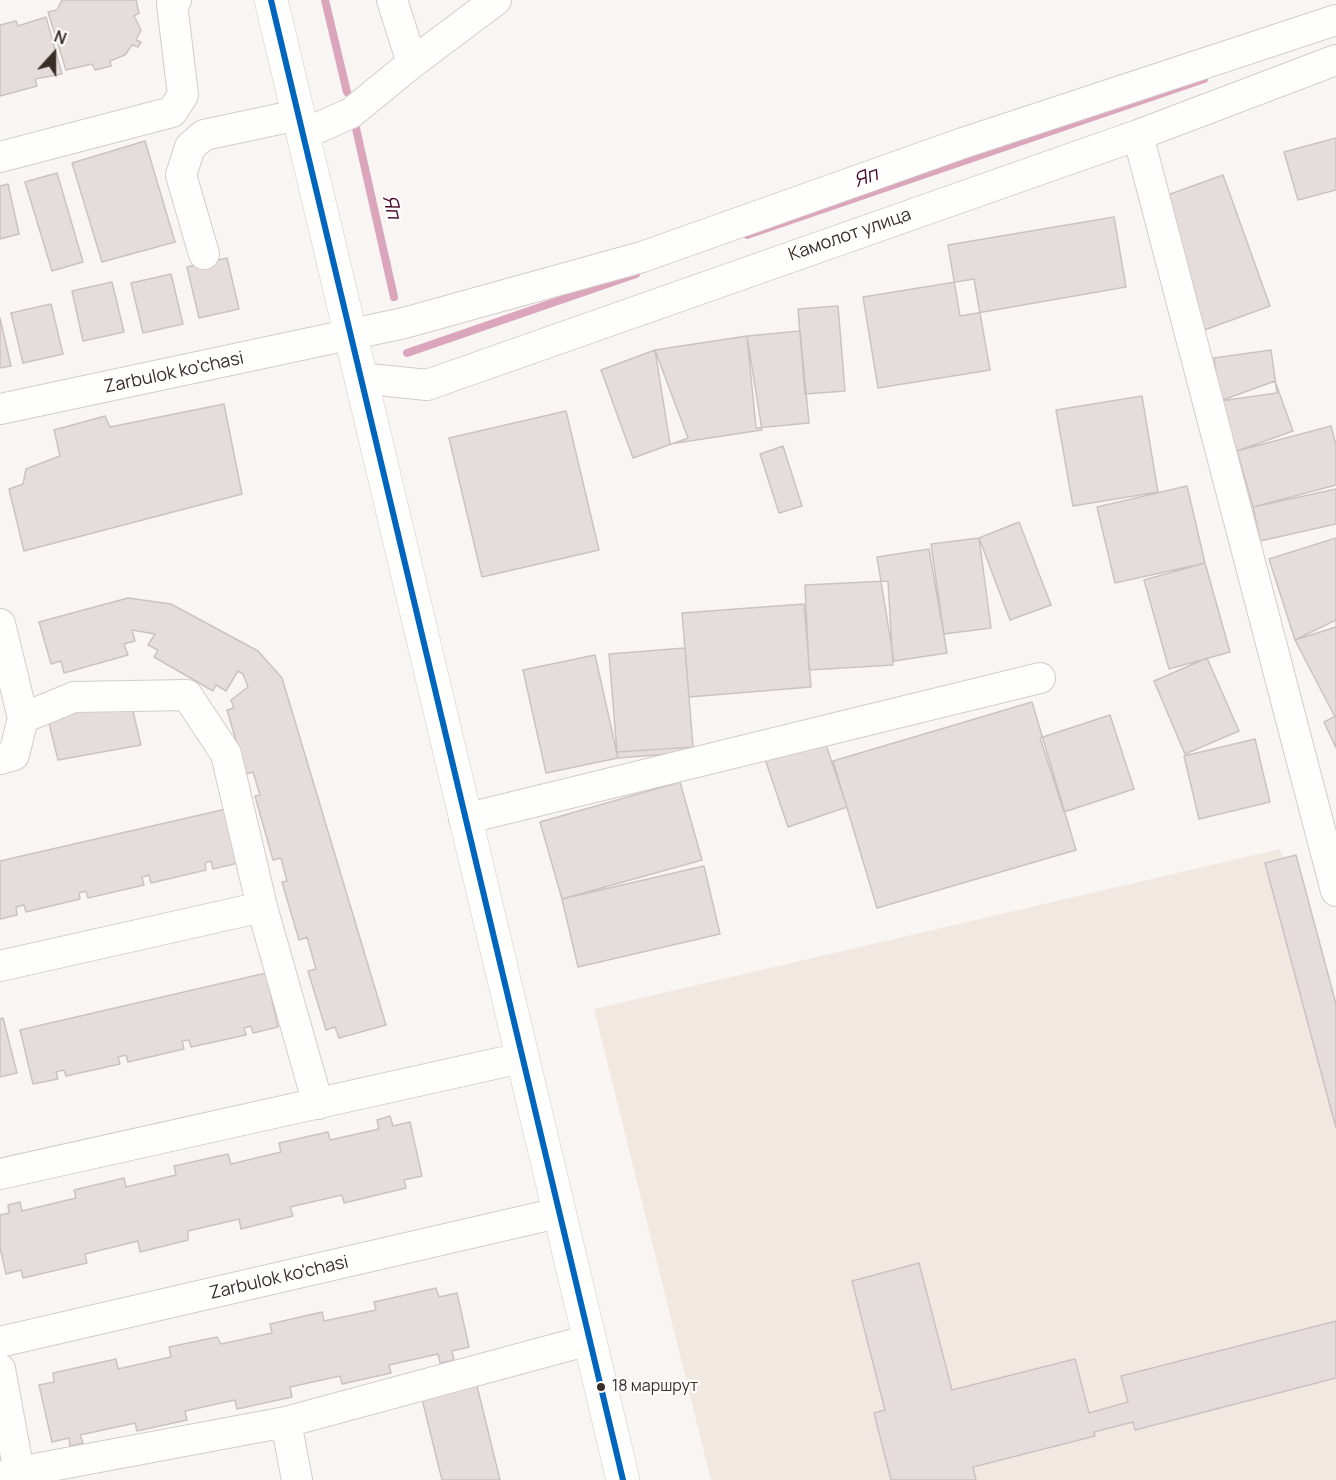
<!DOCTYPE html>
<meta charset="utf-8">
<style>
body{margin:0}
#map{position:relative;width:1336px;height:1480px;overflow:hidden;background:#f8f5f3;font-family:Manrope,sans-serif}
canvas{display:block}
.north{position:absolute;left:24px;top:24px;width:60px;height:60px;-webkit-text-stroke:4px #fff;paint-order:stroke;rotate:21deg;font-size:16px;font-weight:700;line-height:24px;text-align:center;color:#392e27}
.north::after{content:'';display:block;margin:auto;width:21px;height:27px;background:#392e27;clip-path:polygon(50% 0,100% 100%,50% 72%,0 100%)}
</style>
<div id="map">
<canvas width="1336" height="1480"></canvas>
<div class="north">N</div>
</div>
<script>
const c = document.querySelector('canvas').getContext('2d');
c.lineJoin = 'round';
function paint(path, color) {
  c.fillStyle = color;
  c.fill(path, 'evenodd');
}
function shape(rows) {
  const path = new Path2D();
  for (const r of rows) {
    path.moveTo(r[0], r[1]);
    for (let i = 2; i < r.length; i += 2) path.lineTo(r[i], r[i + 1]);
  }
  return path;
}
function trace(path, color, width, dash) {
  c.strokeStyle = color;
  c.lineWidth = width;
  c.lineCap = dash ? 'butt' : 'round';
  c.setLineDash(dash || []);
  c.stroke(path);
}
function drawText(font, color, halo, rows, align = 'center') {
  c.font = font + ' Manrope,sans-serif';
  c.lineWidth = 4.5;
  c.setLineDash([]);
  c.textBaseline = 'middle';
  c.strokeStyle = halo;
  c.fillStyle = color;
  for (const [text, x, y, turn = 0] of rows) {
    c.save();
    c.translate(x, y);
    c.rotate((+turn || 0) * Math.PI / 180);
    c.textAlign = isNaN(turn) ? turn : align;
    if (halo) c.strokeText(text, 0, 0);
    c.fillText(text, 0, 0);
    c.restore();
  }
}
const built = shape([
 [1280,849,1336,1030,1336,1480,711,1480,594,1009]
]);
const stream = shape([
 [325,0,347,92],
 [355,124,394,297],
 [747,235,1204,79],
 [407,353,636,274]
]);
const building = shape([
 [62,0,136,0,139,13,134,16,141,30,136,40,141,42,138,47,132,45,125,55,110,61,111,66,95,70,92,64,66,70,48,12,57,10,62,0],
 [46,17,62,74,35,79,37,86,0,96,0,25,16,21,18,26,46,17],
 [1336,138,1336,190,1298,200,1284,152,1336,138],
 [145,141,175,242,102,262,72,163,145,141],
 [57,173,83,262,52,271,25,182,57,173],
 [1223,175,1270,306,1199,332,1151,201,1223,175],
 [8,184,19,234,0,239,0,186,8,184],
 [1114,217,1126,287,960,316,948,245,1114,217],
 [227,258,239,309,199,318,187,267,227,258],
 [171,274,183,324,143,333,131,283,171,274],
 [974,279,990,370,878,388,863,297,974,279],
 [112,282,124,332,83,341,72,291,112,282],
 [51,304,63,354,23,363,11,313,51,304],
 [838,306,845,391,805,394,798,309,838,306],
 [0,318,11,366,0,368,0,318],
 [800,331,809,423,756,428,747,336,800,331],
 [747,336,762,430,670,444,655,350,747,336],
 [655,350,688,438,633,458,601,370,655,350],
 [1271,350,1277,393,1220,401,1214,358,1271,350],
 [1275,381,1293,431,1237,451,1220,401,1275,381],
 [1142,396,1158,492,1073,506,1056,410,1142,396],
 [224,404,242,494,24,551,9,489,23,484,26,469,60,456,54,430,105,416,110,427,224,404],
 [566,411,599,550,482,577,449,438,566,411],
 [1331,426,1336,445,1336,485,1253,507,1237,451,1331,426],
 [783,446,802,506,779,513,760,454,783,446],
 [1187,486,1205,563,1115,583,1097,507,1187,486],
 [1336,489,1336,524,1260,541,1253,507,1336,489],
 [1019,522,1051,605,1010,620,979,538,1019,522],
 [979,538,991,628,944,634,931,544,979,538],
 [1336,538,1336,627,1295,640,1269,559,1336,538],
 [929,549,947,653,894,661,877,557,929,549],
 [1205,563,1230,652,1169,669,1144,580,1205,563],
 [888,581,893,665,809,670,805,585,888,581],
 [128,598,171,604,258,651,282,678,386,1025,339,1038,335,1027,326,1030,308,971,316,969,307,937,299,940,282,882,287,881,281,858,273,860,255,796,260,795,253,772,246,774,227,710,234,708,231,700,248,687,243,674,238,671,226,691,216,685,213,691,154,657,158,650,148,645,155,634,132,630,135,641,124,644,128,655,64,673,61,661,51,664,39,622,128,598],
 [804,604,811,687,689,697,682,613,804,604],
 [1336,620,1336,716,1335,717,1295,640,1336,620],
 [685,648,693,747,617,752,609,654,685,648],
 [595,655,618,758,546,773,523,670,595,655],
 [1207,658,1239,731,1185,754,1154,681,1207,658],
 [1032,702,1076,850,877,908,833,761,1032,702],
 [131,703,141,745,58,760,47,715,131,703],
 [1110,715,1134,789,1064,812,1040,738,1110,715],
 [1336,716,1336,748,1324,722,1336,716],
 [824,739,847,807,788,827,765,759,824,739],
 [1255,739,1270,802,1199,819,1184,756,1255,739],
 [693,747,694,752,618,758,617,752,693,747],
 [680,782,702,860,562,899,540,822,680,782],
 [226,809,238,863,213,869,211,861,205,863,206,870,151,883,149,875,142,877,144,885,88,898,86,891,79,893,80,899,26,912,24,905,16,907,17,915,0,919,0,861,226,809],
 [1296,855,1336,1004,1336,1128,1265,863,1296,855],
 [704,866,720,934,578,967,562,899,704,866],
 [266,973,278,1027,253,1033,251,1026,244,1028,246,1035,191,1047,189,1040,182,1041,184,1049,128,1062,126,1055,118,1057,120,1064,66,1076,64,1070,56,1072,58,1079,33,1084,20,1030,266,973],
 [3,1018,17,1073,0,1077,0,1019,3,1018],
 [390,1116,393,1126,410,1122,422,1176,404,1180,406,1188,344,1203,342,1195,290,1207,293,1216,241,1229,239,1219,188,1231,188,1240,140,1252,138,1241,85,1254,87,1263,23,1278,21,1270,6,1274,0,1248,0,1215,9,1213,8,1205,20,1202,22,1211,76,1198,74,1190,124,1178,126,1187,176,1175,174,1166,228,1154,231,1164,281,1152,279,1143,328,1132,330,1140,379,1129,377,1120,390,1116],
 [919,1263,952,1390,1075,1359,1089,1413,1128,1402,1121,1376,1336,1321,1336,1378,1135,1430,1133,1422,1094,1432,1095,1436,973,1467,976,1480,891,1480,874,1413,885,1410,852,1281,919,1263],
 [436,1288,439,1297,457,1293,469,1347,452,1351,454,1360,440,1363,438,1354,389,1365,391,1373,342,1384,340,1376,290,1387,292,1397,237,1409,235,1400,185,1411,187,1420,137,1431,135,1423,80,1435,83,1443,70,1446,69,1438,52,1442,39,1385,54,1382,53,1373,116,1359,118,1369,171,1357,169,1347,217,1337,221,1344,272,1333,270,1324,322,1312,324,1321,376,1310,374,1302,436,1288],
 [477,1386,500,1480,442,1480,422,1399,477,1386]
]);
const minor = shape([
 [392,0,412,63],
 [302,135,351,113,412,63,496,0],
 [1138,135,1336,891],
 [0,157,172,112,183,95,172,4,176,0],
 [204,254,181,175,190,147,204,135,298,115],
 [360,378,427,385,1138,135,1336,60],
 [0,409,404,323,642,257,963,143,1336,20],
 [0,624,23,718],
 [0,759,14,755,23,718,74,697,187,695,226,754,262,907],
 [464,819,1040,678],
 [0,966,262,907,318,1104],
 [0,1174,521,1058],
 [0,1342,558,1213],
 [0,1369,19,1472,0,1477],
 [286,1422,589,1340],
 [19,1472,286,1422,297,1480]
]);
const major = shape([
 [271,0,623,1480]
]);
const bus1 = shape([
 [271,0,623,1480]
]);
const markers = [
 [601,1387,5,"#392e27"]
];
const busNames = [
 ["18 маршрут",612,1387]
];
const streetNames = [
 ["Камолот улица",850,235,-19],
 ["Zarbulok ko'chasi",174,373,-12],
 ["Zarbulok ko'chasi",279,1278,-13]
];
const waterNames = [
 ["Яп",866,178,-19],
 ["Яп",391,207,77]
];
paint(built, '#f2e8e2');
trace(stream, '#dba5bc', 8);
paint(building, '#e5dddc');
trace(building, '#cbc3c2', 1.5);
trace(minor, '#d4cdc9', 32);
trace(major, '#d4cdc9', 34);
trace(minor, '#fefefd', 30);
trace(major, '#fefefd', 33);
trace(bus1, '#0065bd', 6);
for (const [x, y, r, color] of markers) {
  const dot = new Path2D();
  dot.arc(x, y, r, 0, 2 * Math.PI);
  c.fillStyle = color;
  c.fill(dot);
  trace(dot, '#fff', 2);
}
drawText('16px', '#392e27', '#fff', busNames, 'left');
drawText('18px', '#392e27', '#fff', streetNames);
drawText('italic 20px', '#4c072e', '#fff', waterNames);
</script>
